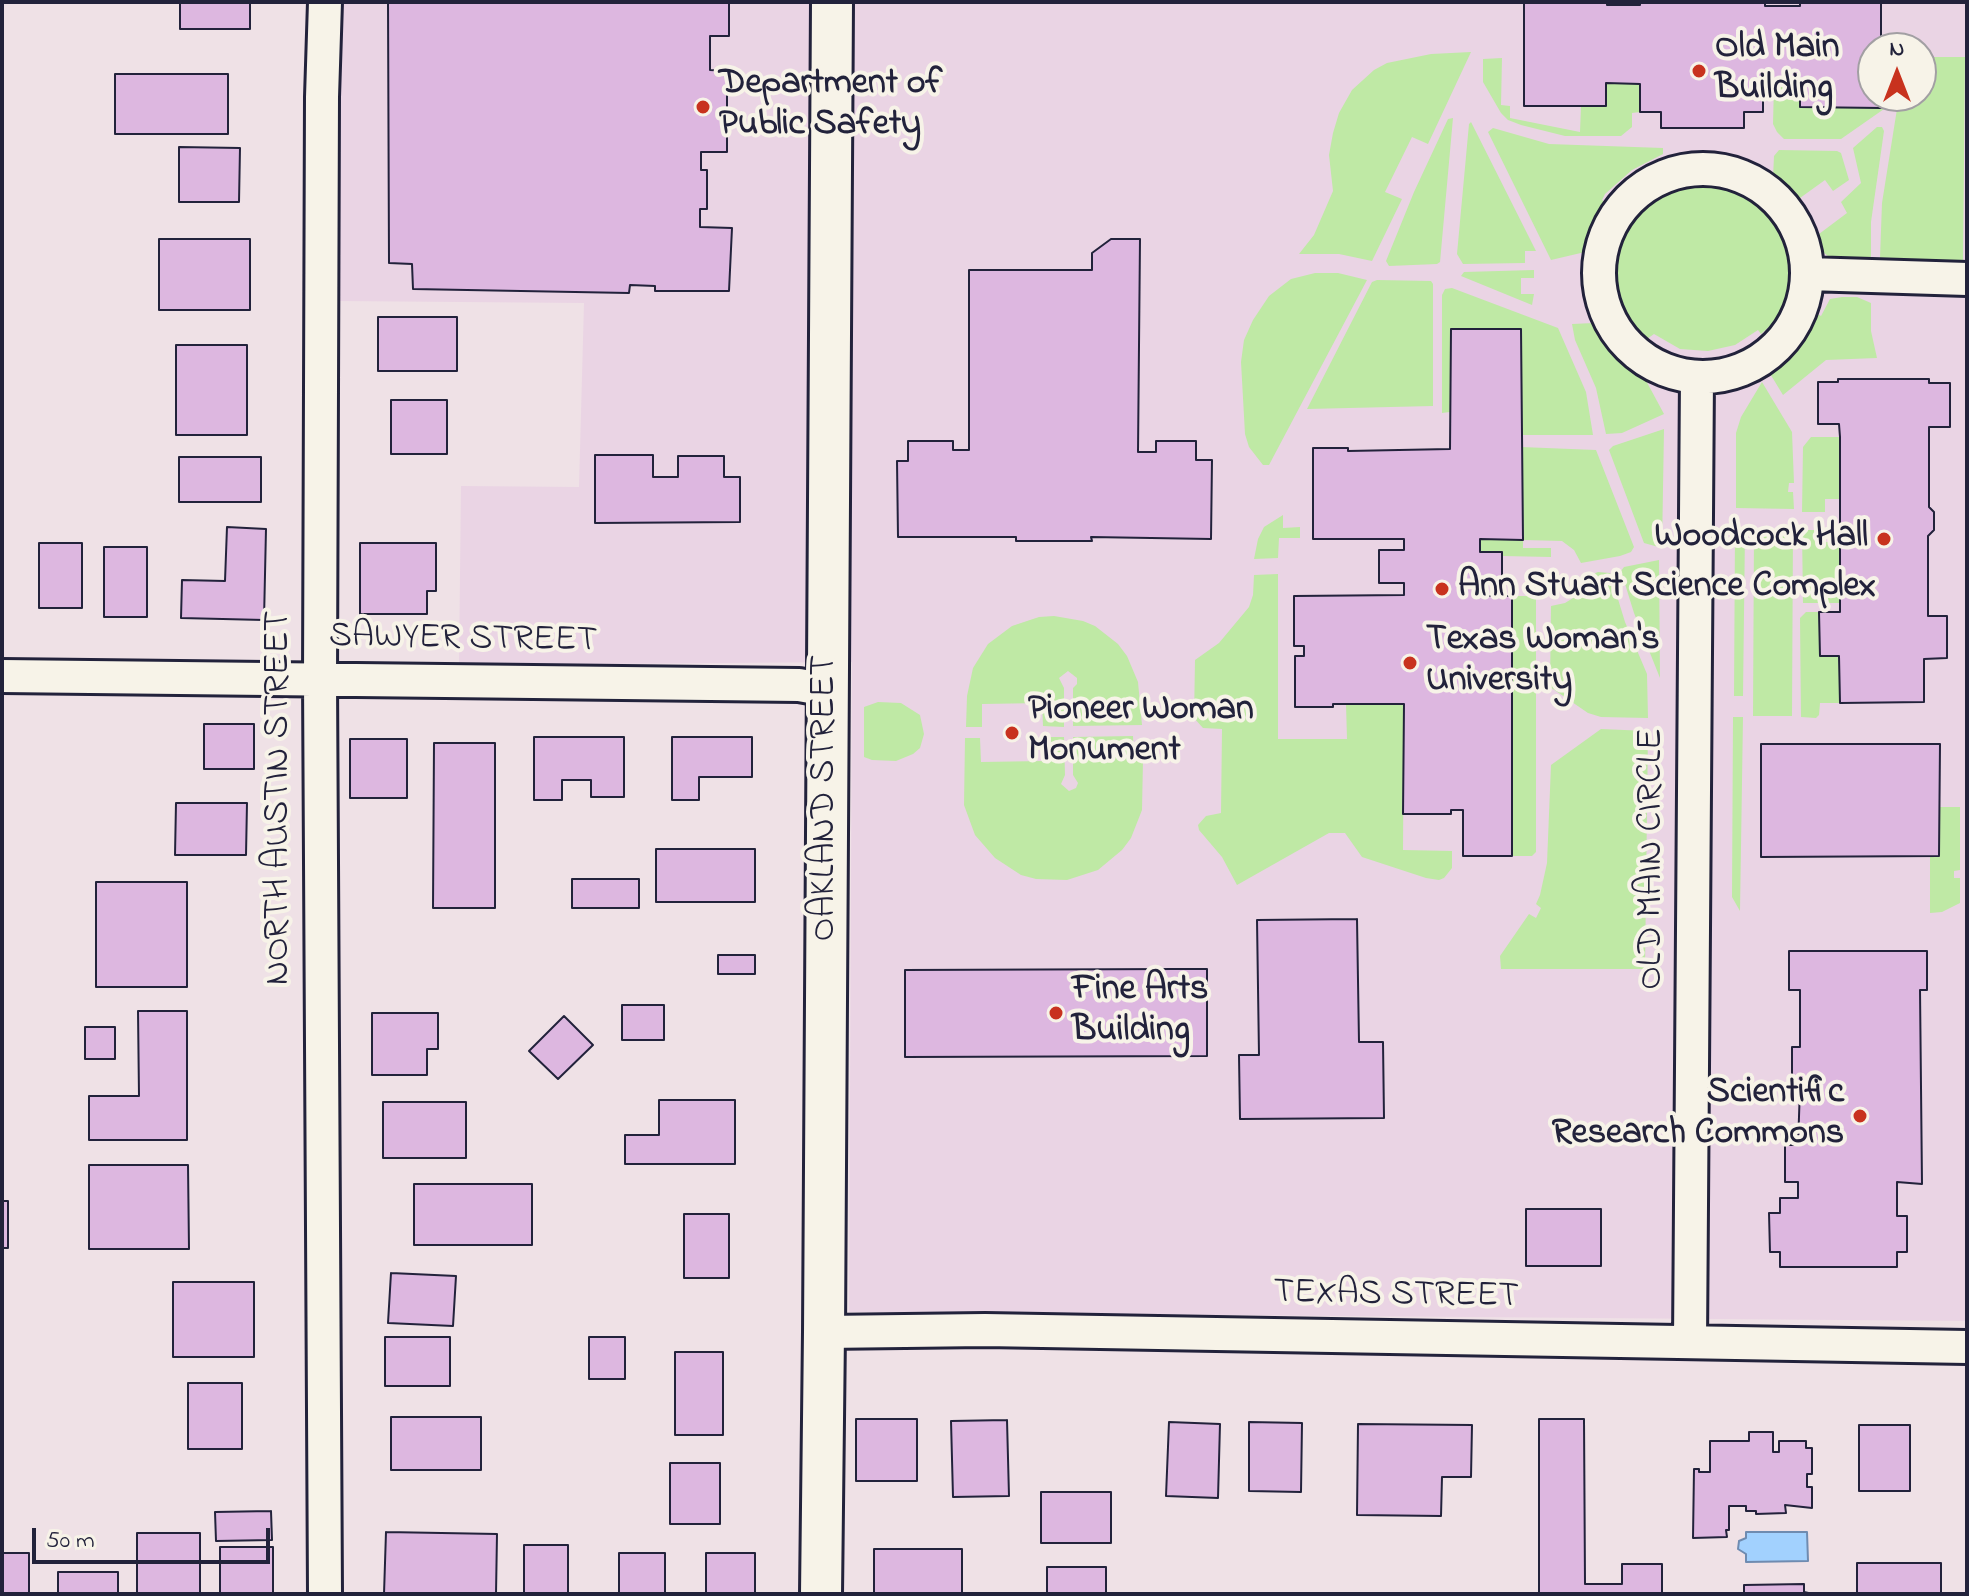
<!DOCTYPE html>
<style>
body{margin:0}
#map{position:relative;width:1969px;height:1596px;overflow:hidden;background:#efe1e6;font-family:"Indie Flower",sans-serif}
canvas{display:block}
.frame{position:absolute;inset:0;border:4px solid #22223b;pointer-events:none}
.north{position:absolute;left:1857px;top:32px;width:80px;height:80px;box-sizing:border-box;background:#f7f3e8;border:2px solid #a29fa3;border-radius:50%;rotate:0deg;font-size:22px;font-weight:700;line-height:32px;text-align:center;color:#22223b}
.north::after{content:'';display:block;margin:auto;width:28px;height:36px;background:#c8321e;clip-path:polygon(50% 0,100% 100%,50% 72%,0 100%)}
.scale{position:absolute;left:32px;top:1528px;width:238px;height:36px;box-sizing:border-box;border:4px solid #22223b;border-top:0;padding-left:10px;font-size:24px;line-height:28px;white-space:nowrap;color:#22223b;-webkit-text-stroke:6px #f7f3e8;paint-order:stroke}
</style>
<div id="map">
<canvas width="1969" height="1596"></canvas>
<div class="frame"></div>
<div class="north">N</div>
<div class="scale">50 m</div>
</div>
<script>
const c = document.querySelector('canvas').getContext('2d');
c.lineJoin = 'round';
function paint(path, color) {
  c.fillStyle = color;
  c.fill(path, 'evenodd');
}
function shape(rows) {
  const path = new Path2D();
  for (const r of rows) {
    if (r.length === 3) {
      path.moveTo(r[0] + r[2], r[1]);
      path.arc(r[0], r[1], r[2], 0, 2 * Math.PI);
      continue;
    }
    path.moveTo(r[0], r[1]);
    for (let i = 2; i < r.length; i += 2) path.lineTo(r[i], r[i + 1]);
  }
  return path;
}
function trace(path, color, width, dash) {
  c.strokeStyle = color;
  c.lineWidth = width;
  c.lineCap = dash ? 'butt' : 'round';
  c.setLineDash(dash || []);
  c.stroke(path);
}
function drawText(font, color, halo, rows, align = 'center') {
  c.font = font + ' "Indie Flower",sans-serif';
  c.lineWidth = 8;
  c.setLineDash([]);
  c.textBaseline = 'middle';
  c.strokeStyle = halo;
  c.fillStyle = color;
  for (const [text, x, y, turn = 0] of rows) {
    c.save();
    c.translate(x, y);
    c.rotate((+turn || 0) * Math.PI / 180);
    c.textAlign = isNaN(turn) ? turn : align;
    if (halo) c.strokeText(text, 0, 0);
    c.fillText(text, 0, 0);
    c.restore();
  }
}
const built = shape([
 [342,2,1967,2,1967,1321,849,1312,852,662,459,665,461,486,579,487,584,303,338,301],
 [1873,48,1921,48,1921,96,1873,96]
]);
const green = shape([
 [1471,52,1428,144,1412,137,1385,192,1402,199,1372,261,1339,254,1299,254,1314,235,1333,191,1329,155,1333,133,1339,113,1352,90,1374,70,1387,63,1431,54],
 [1924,57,1965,57,1963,264,1884,262,1880,258,1882,203,1897,109,1906,96,1921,96],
 [1502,58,1501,105,1510,106,1510,118,1580,132,1581,106,1606,106,1606,83,1640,84,1640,112,1632,113,1632,127,1621,136,1565,136,1521,125,1508,120,1501,113,1483,82,1483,59],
 [1774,84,1800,84,1800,107,1880,108,1881,96,1894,96,1884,109,1841,139,1784,139,1777,132,1773,124],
 [1453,118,1440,262,1437,264,1389,266,1386,261,1414,192,1448,119],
 [1471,122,1536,251,1525,251,1525,263,1463,264,1457,254,1469,124],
 [1877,127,1882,127,1884,131,1871,222,1871,256,1869,260,1833,260,1824,253,1817,239,1819,234,1847,213,1841,202,1861,183,1853,148],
 [1493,128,1549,144,1663,148,1663,154,1632,170,1605,194,1602,200,1605,202,1594,220,1585,252,1551,260,1488,132],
 [1779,150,1837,151,1841,153,1849,180,1833,191,1825,180,1800,198,1794,197,1773,178,1774,156],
 [1703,182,1732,188,1758,203,1777,225,1788,253,1789,267,1787,297,1782,311,1772,324,1761,334,1758,330,1735,345,1708,351,1680,349,1654,334,1647,339,1632,325,1618,301,1613,273,1616,244,1629,219,1661,193,1674,187],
 [1534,270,1534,278,1521,278,1521,294,1534,294,1532,305,1461,276,1464,272],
 [1315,273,1338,273,1367,280,1269,465,1263,465,1249,447,1245,434,1241,362,1244,340,1253,320,1269,296,1291,279],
 [1377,280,1431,281,1433,284,1433,406,1307,409,1372,282],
 [1452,288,1558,328,1586,392,1593,435,1521,435,1521,329,1451,329,1450,412,1442,413,1442,295,1445,289],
 [1842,297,1857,297,1871,303,1871,331,1877,358,1826,360,1783,395,1769,372,1797,343,1814,312,1821,316,1830,299],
 [1594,323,1622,357,1643,375,1664,414,1622,433,1606,434,1596,388,1575,340,1572,324],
 [1762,382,1792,432,1794,483,1789,483,1788,492,1793,492,1794,509,1736,508,1736,433,1741,417],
 [1664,429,1662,548,1644,543,1609,450,1613,446],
 [1811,437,1840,437,1839,499,1825,499,1825,512,1802,512,1803,447],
 [1521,447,1596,450,1634,547,1631,552,1620,556,1581,563,1574,550,1562,541,1523,540,1523,548,1551,548,1551,557,1502,556,1502,552,1480,552,1480,539,1523,539],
 [1283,515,1283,528,1300,527,1300,538,1279,538,1278,558,1254,559,1258,539,1264,527],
 [1802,530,1824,530,1825,542,1839,542,1840,603,1803,603],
 [1735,531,1745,531,1743,696,1734,696],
 [1754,531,1793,531,1792,716,1753,716],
 [1659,560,1660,678,1634,613,1621,571,1624,567],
 [1598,572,1610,573,1625,622,1647,674,1648,718,1601,717,1588,713,1550,687,1551,606,1565,603,1578,595,1593,574],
 [1278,574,1278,739,1347,739,1346,704,1404,704,1403,850,1452,851,1452,868,1444,878,1439,880,1426,878,1362,857,1345,833,1329,833,1237,885,1222,857,1199,830,1198,825,1206,816,1221,813,1222,729,1203,728,1194,718,1195,660,1219,643,1249,607,1253,595,1254,575],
 [1512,596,1536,596,1536,852,1532,856,1512,856],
 [1806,612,1819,612,1820,656,1839,656,1840,703,1820,703,1819,715,1816,718,1801,717,1800,618],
 [1054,616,1083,621,1095,626,1118,644,1127,656,1138,682,1142,725,1073,726,1073,688,1077,684,1077,678,1068,671,1059,678,1064,688,1064,727,1043,726,1042,703,982,704,982,727,966,727,967,696,973,668,988,644,1012,626,1039,617],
 [878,702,901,703,920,715,924,734,920,748,913,754,896,761,872,760,864,757,864,707],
 [1733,717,1743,717,1740,911,1732,897],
 [1601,729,1648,731,1645,969,1501,969,1500,956,1529,914,1536,918,1541,908,1536,904,1540,895,1547,863,1551,765],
 [1133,736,1134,760,1143,760,1142,810,1131,838,1122,850,1098,870,1067,880,1036,879,1021,875,995,858,975,835,964,805,965,738,980,738,981,762,1043,761,1042,737,1064,737,1065,775,1061,784,1069,791,1076,788,1078,783,1073,775,1073,737],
 [1940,807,1960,807,1960,870,1954,871,1954,878,1960,878,1960,903,1942,912,1930,913,1930,856,1939,855]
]);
const water = shape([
 [1746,1532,1807,1532,1808,1561,1746,1562,1746,1554,1738,1549,1739,1541,1746,1538,1746,1532]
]);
const building = shape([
 [180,2,250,2,250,29,180,29,180,2],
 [388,2,729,2,729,36,710,36,710,70,727,71,727,152,701,152,701,170,707,170,707,209,700,209,700,227,732,228,729,291,655,291,655,286,630,285,629,293,413,289,412,264,389,263,388,2],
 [1524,2,1607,2,1607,5,1640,5,1640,2,1765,2,1765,6,1800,6,1800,2,1881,2,1881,48,1873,48,1873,96,1881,96,1881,108,1800,107,1800,84,1763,84,1763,112,1744,112,1744,128,1661,128,1661,112,1640,112,1640,84,1606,83,1606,106,1524,106,1524,2],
 [115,74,228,74,228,134,115,134,115,74],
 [179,147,240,148,239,202,179,202,179,147],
 [159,239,250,239,250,310,159,310,159,239],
 [1111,239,1140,239,1138,452,1156,452,1156,441,1196,441,1196,460,1212,460,1211,539,1091,537,1092,541,1016,541,1016,537,898,537,897,461,908,461,908,441,953,441,953,450,969,450,969,270,1092,270,1092,253,1111,239],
 [378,317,457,317,457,371,378,371,378,317],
 [1451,329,1521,329,1523,540,1480,539,1480,552,1502,552,1502,582,1479,582,1479,596,1512,596,1512,856,1463,856,1463,810,1451,810,1451,814,1403,814,1404,704,1333,704,1333,707,1295,707,1295,656,1304,656,1304,646,1294,646,1294,596,1404,595,1404,583,1379,583,1379,550,1404,550,1404,539,1313,539,1313,448,1348,448,1348,451,1450,449,1451,329],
 [176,345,247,345,247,435,176,435,176,345],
 [1838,379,1929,379,1929,383,1950,383,1950,427,1929,427,1929,507,1934,512,1934,530,1928,536,1928,616,1947,616,1947,658,1924,659,1924,702,1840,703,1839,656,1820,656,1819,612,1840,612,1840,437,1839,424,1818,424,1818,382,1838,382,1838,379],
 [391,400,447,400,447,454,391,454,391,400],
 [595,455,653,455,653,477,678,477,678,456,724,456,724,477,740,477,740,522,595,523,595,455],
 [179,457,261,457,261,502,179,502,179,457],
 [227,527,266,529,264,620,181,618,182,580,225,581,227,527],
 [39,543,82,543,82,608,39,608,39,543],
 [360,543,436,543,436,591,427,591,427,614,360,614,360,543],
 [104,547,147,547,147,617,104,617,104,547],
 [204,724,254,724,254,769,204,769,204,724],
 [534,737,624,737,624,797,591,797,591,780,562,780,562,800,534,800,534,737],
 [672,737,752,737,752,777,699,777,699,800,672,800,672,737],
 [350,739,407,739,407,798,350,798,350,739],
 [434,743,495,743,495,908,433,908,434,743],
 [1761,744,1940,744,1939,856,1761,857,1761,744],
 [176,803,247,803,246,855,175,855,176,803],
 [656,849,755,849,755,902,656,902,656,849],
 [572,879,639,879,639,908,572,908,572,879],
 [96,882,187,882,187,987,96,987,96,882],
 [1357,919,1359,1042,1383,1042,1384,1118,1240,1119,1239,1055,1259,1055,1257,920,1357,919],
 [1789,951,1927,951,1927,990,1920,990,1922,1184,1897,1182,1897,1216,1907,1216,1907,1252,1897,1252,1897,1267,1780,1267,1780,1252,1770,1252,1769,1213,1780,1213,1780,1198,1798,1198,1798,1182,1785,1182,1785,1145,1798,1145,1800,1088,1792,1088,1792,1047,1800,1047,1800,990,1789,990,1789,951],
 [718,955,755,955,755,974,718,974,718,955],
 [1177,969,1207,969,1207,1056,905,1057,905,970,1177,969],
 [622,1005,664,1005,664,1040,622,1040,622,1005],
 [138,1011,187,1011,187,1140,89,1140,89,1096,139,1096,138,1011],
 [372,1013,438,1013,438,1049,427,1049,427,1075,372,1075,372,1013],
 [564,1016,593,1045,558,1079,529,1051,564,1016],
 [85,1027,115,1027,115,1059,85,1059,85,1027],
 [659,1100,735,1100,735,1164,625,1164,625,1135,659,1135,659,1100],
 [383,1102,466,1102,466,1158,383,1158,383,1102],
 [89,1165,188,1165,189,1249,89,1249,89,1165],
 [414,1184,532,1184,532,1245,414,1245,414,1184],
 [2,1201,8,1201,8,1248,2,1248,2,1201],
 [1526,1209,1601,1209,1601,1266,1526,1266,1526,1209],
 [684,1214,729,1214,729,1278,684,1278,684,1214],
 [391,1273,456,1276,453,1326,388,1323,391,1273],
 [173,1282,254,1282,254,1357,173,1357,173,1282],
 [385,1337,450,1337,450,1386,385,1386,385,1337],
 [589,1337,625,1337,625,1379,589,1379,589,1337],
 [675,1352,723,1352,723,1435,675,1435,675,1352],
 [188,1383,242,1383,242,1449,188,1449,188,1383],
 [391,1417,481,1417,481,1470,391,1470,391,1417],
 [856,1419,917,1419,917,1481,856,1481,856,1419],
 [1539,1419,1584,1419,1585,1584,1622,1584,1622,1564,1662,1564,1662,1594,1539,1594,1539,1419],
 [1007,1420,1009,1496,953,1497,951,1421,1007,1420],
 [1169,1422,1220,1424,1218,1498,1166,1496,1169,1422],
 [1249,1422,1302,1423,1301,1492,1249,1491,1249,1422],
 [1358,1424,1472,1425,1471,1477,1442,1477,1441,1516,1357,1515,1358,1424],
 [1859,1425,1910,1425,1910,1491,1859,1491,1859,1425],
 [1749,1432,1773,1432,1773,1452,1779,1452,1779,1441,1806,1441,1806,1448,1812,1448,1812,1474,1807,1474,1807,1487,1812,1487,1812,1508,1785,1505,1786,1513,1756,1514,1756,1511,1746,1511,1746,1506,1729,1506,1729,1530,1726,1530,1727,1537,1693,1538,1694,1469,1699,1469,1699,1472,1710,1472,1710,1441,1749,1441,1749,1432],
 [670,1463,720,1463,720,1524,670,1524,670,1463],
 [1041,1492,1111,1492,1111,1543,1041,1543,1041,1492],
 [271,1511,272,1540,216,1541,215,1512,271,1511],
 [386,1532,497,1534,496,1594,384,1594,386,1532],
 [137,1533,200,1533,200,1594,137,1594,137,1533],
 [524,1545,568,1545,568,1594,524,1594,524,1545],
 [220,1547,273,1547,273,1594,220,1594,220,1547],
 [874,1549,962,1549,962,1594,874,1594,874,1549],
 [2,1553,29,1553,29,1594,2,1594,2,1553],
 [619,1553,665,1553,665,1594,619,1594,619,1553],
 [706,1553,755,1553,755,1594,706,1594,706,1553],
 [1857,1563,1941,1563,1941,1594,1857,1594,1857,1563],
 [1047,1567,1106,1567,1106,1594,1047,1594,1047,1567],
 [58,1572,118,1572,118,1594,58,1594,58,1572],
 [1804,1584,1804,1592,1813,1594,1735,1594,1744,1593,1744,1585,1804,1584]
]);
const minor = shape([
 [325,2,322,97,320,679,325,1594],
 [1703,273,104],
 [1808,274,1967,279],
 [2,676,799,685,827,690],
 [824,1332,985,1330,1967,1347],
 [1690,1342,1697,377]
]);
const tertiary = shape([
 [821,1594,824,1332,832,2]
]);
const markers = [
 [1699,71,8,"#c8321e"],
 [703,107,8,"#c8321e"],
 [1884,539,8,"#c8321e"],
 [1442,589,8,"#c8321e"],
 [1410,663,8,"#c8321e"],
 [1012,733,8,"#c8321e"],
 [1056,1013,8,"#c8321e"],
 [1860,1116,8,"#c8321e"]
];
const poiNames = [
 ["Old Main",1715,50],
 ["Building",1715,91],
 ["Department of",719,86],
 ["Public Safety",719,127],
 ["Woodcock Hall",1868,539,"right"],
 ["Ann Stuart Science Complex",1458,589],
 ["Texas Woman's",1426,642],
 ["University",1426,683],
 ["Pioneer Woman",1028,712],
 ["Monument",1028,753],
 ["Fine Arts",1072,992],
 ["Building",1072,1033],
 ["Scientific",1844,1095,"right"],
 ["Research Commons",1844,1136,"right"]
];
const streetNames = [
 ["SAWYER STREET",463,641,1],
 ["NORTH AUSTIN STREET",281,798,-90],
 ["OAKLAND STREET",827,798,-90],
 ["OLD MAIN CIRCLE",1654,859,-90],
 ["TEXAS STREET",1396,1297,1]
];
paint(built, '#ead4e4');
paint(green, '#bfe9a5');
paint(water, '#a2d1fe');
trace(water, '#6f8bb0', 2);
paint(building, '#ddb7e0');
trace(building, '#22223b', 2);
trace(minor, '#22223b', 38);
trace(tertiary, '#22223b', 46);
trace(minor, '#f7f3e8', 32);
trace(tertiary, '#f7f3e8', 40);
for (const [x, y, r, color] of markers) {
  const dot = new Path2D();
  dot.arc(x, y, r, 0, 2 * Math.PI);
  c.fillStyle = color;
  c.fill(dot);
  trace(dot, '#f7f3e8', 3);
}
drawText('bold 36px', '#22223b', '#f7f3e8', poiNames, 'left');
drawText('36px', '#22223b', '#f7f3e8', streetNames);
</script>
